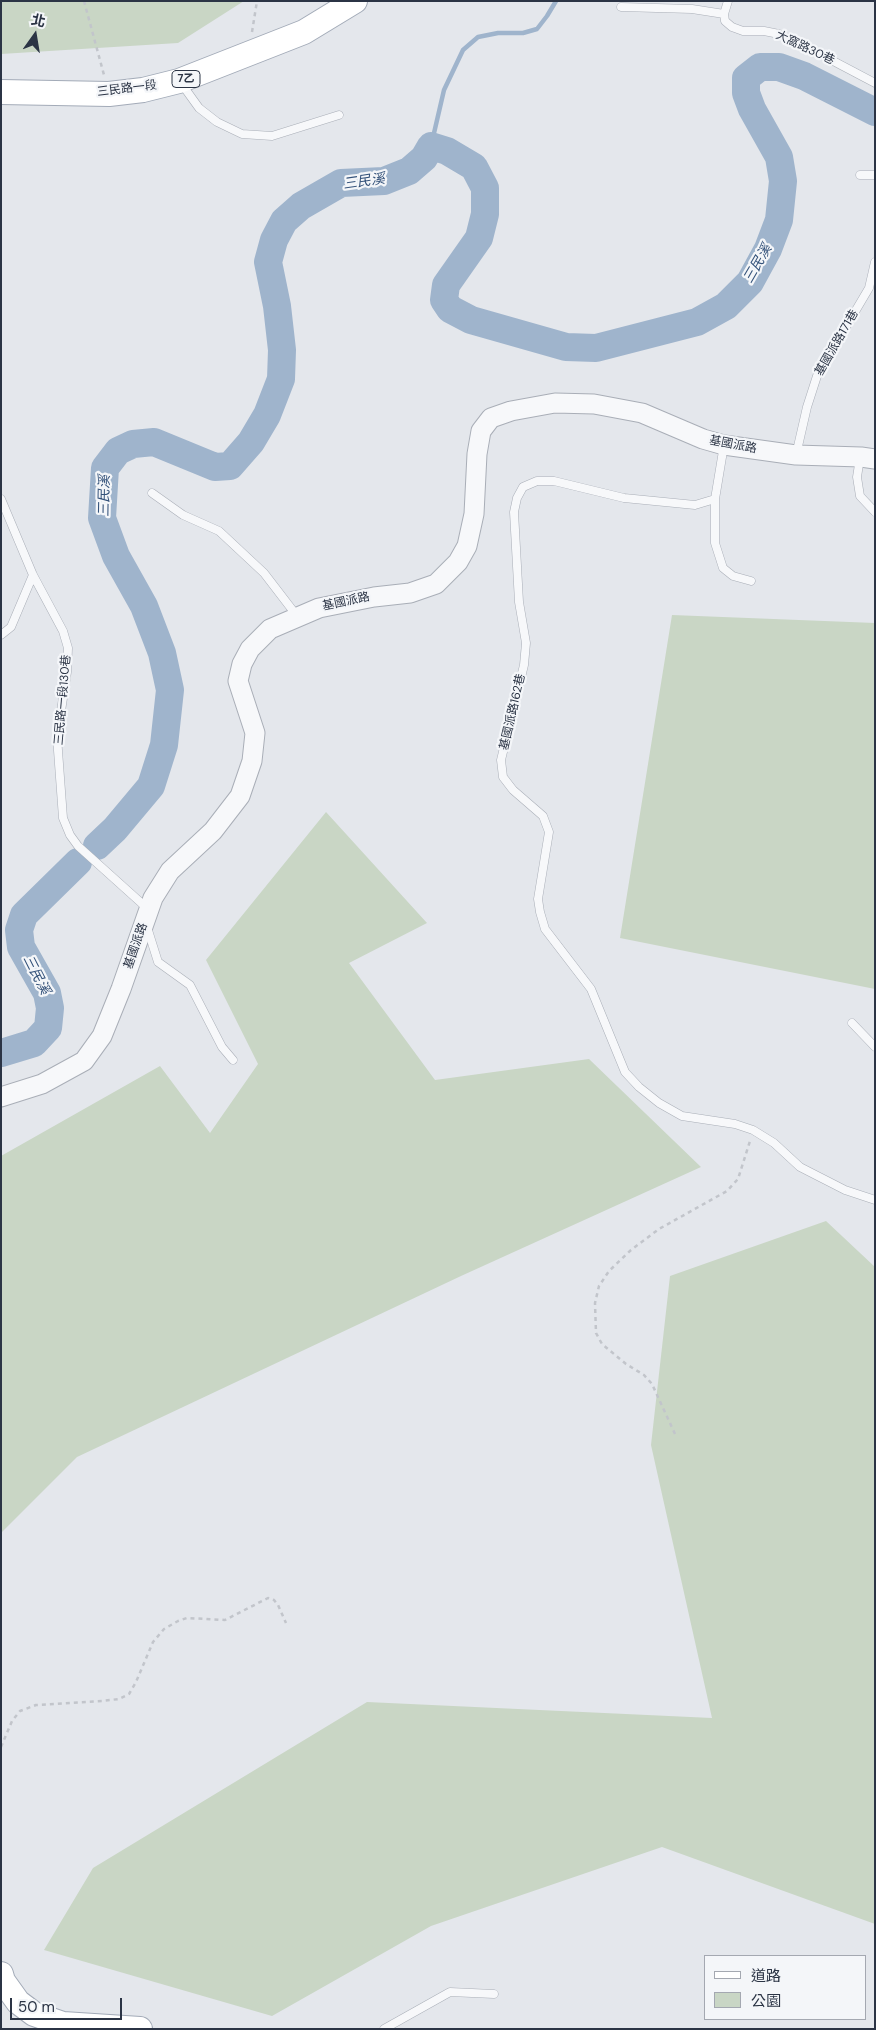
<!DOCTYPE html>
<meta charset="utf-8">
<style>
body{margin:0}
#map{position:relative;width:876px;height:2030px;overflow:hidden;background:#e4e7ec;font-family:"DM Sans","Noto Sans TC",sans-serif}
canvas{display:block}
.frame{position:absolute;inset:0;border:2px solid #2b3445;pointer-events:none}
.legend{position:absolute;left:704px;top:1955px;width:162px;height:65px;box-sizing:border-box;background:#f4f6f9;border:1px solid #a4a8b1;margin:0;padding:6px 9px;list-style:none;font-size:15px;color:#2b3445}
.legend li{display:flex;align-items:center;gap:10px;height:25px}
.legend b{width:25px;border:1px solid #a4a8b1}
.north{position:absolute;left:10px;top:10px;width:50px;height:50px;-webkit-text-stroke:4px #f4f6f9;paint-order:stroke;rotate:13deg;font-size:14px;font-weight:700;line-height:20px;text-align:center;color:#2b3445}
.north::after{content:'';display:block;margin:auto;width:18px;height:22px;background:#2b3445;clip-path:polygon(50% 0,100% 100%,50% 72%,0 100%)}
.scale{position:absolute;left:10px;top:1998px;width:112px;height:22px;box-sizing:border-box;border:2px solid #2b3445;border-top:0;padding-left:6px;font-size:15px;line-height:18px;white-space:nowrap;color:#2b3445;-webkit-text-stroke:4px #f4f6f9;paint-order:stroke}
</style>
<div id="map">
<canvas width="876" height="2030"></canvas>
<div class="frame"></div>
<ul class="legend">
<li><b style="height:6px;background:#fff"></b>道路</li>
<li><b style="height:14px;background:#c9d6c5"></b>公園</li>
</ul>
<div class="north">北</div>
<div class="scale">50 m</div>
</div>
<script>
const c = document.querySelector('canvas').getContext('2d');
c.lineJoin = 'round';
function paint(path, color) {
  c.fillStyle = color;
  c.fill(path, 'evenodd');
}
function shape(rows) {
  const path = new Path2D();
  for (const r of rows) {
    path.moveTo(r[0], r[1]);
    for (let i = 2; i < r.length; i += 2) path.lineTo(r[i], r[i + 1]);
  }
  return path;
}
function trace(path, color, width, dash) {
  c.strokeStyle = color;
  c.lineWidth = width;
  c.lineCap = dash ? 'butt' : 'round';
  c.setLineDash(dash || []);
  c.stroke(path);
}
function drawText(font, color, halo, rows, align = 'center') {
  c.font = font + ' "DM Sans","Noto Sans TC",sans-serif';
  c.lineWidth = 4.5;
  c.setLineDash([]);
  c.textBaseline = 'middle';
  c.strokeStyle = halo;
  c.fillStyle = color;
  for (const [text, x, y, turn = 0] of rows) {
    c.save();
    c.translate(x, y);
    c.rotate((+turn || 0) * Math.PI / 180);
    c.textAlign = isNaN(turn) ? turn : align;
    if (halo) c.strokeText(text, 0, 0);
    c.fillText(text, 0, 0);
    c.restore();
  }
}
const green = shape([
 [1,1,244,1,178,43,1,54],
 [672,615,875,623,875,989,620,938],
 [326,812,427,923,349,963,435,1080,589,1059,701,1167,461,1276,77,1457,1,1533,1,1156,160,1066,210,1133,258,1064,206,960],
 [826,1221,875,1267,875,1924,662,1847,431,1926,272,2016,44,1950,93,1868,367,1702,712,1718,651,1445,670,1276]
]);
const stream = shape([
 [431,146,444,90,463,50,478,37,498,33,523,33,537,29,547,16,556,1]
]);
const river = shape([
 [97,846,115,829,151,786,164,745,170,690,162,653,144,606,116,556,102,518,105,468,118,451,133,444,154,442,215,467,230,466,251,442,267,415,281,379,282,350,277,306,268,262,274,240,284,221,301,206,341,183,384,181,409,171,424,158,431,146,447,151,474,167,485,188,485,214,479,238,446,285,444,300,450,309,471,320,566,347,596,348,697,322,726,306,750,282,768,249,779,220,783,181,779,157,752,109,746,93,746,78,760,67,779,67,804,76,875,112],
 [1,1053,34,1043,48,1028,50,1008,47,993,21,947,19,930,24,915,78,862]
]);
const path = shape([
 [84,1,104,75],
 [252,32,257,1],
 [675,1434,652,1384,644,1375,626,1364,602,1344,596,1333,595,1303,599,1286,609,1271,631,1250,659,1229,727,1191,738,1179,750,1141],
 [1,1747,12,1721,20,1711,36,1705,102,1701,119,1699,129,1694,136,1682,153,1642,164,1629,178,1621,187,1618,225,1620,268,1598,274,1600,278,1605,286,1623]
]);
const service = shape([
 [728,1,724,14,725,21,732,27,743,31,764,31,779,34,801,44,875,83],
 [621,7,692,9,724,14],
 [181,83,199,108,217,122,242,134,272,136,339,115],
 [860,175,875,175],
 [724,445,715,499,695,505,624,498,554,481,537,481,523,487,517,498,514,512,519,602,526,643,524,665,501,760,503,777,513,790,543,816,549,832,538,899,540,912,545,929,591,989,625,1072,639,1087,659,1103,682,1116,735,1124,753,1130,774,1143,800,1167,845,1190,875,1200],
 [796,455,807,407,817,376,869,288,875,262],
 [860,458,857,477,860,496,875,512],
 [152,493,183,515,219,531,264,573,297,616],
 [1,499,33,575,63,631,68,648,67,672,57,737,63,818,70,835,78,846,148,909],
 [715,499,715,543,723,568,733,576,751,581],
 [1,635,11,627,33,575],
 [147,927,158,962,190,985,222,1047,233,1060],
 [852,1023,875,1047],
 [384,2029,450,1992,494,1994]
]);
const tertiary = shape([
 [1,1097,42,1084,84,1061,102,1036,121,989,153,898,170,871,213,831,240,796,252,761,255,733,238,681,242,664,250,649,270,629,319,608,374,597,410,593,436,584,458,562,467,546,474,514,477,454,481,431,491,418,511,411,555,403,594,404,642,413,703,439,724,445,796,455,861,457,875,459]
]);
const primary = shape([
 [1,92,109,94,143,90,179,81,304,32,355,1],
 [1,1974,3,1981,18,2002,34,2014,63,2024,140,2029]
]);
const shields = [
 [186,79,28]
];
const shieldNames = [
 ["7乙",186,79]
];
const streetNames = [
 ["大窩路30巷",805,48,25],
 ["三民路一段",127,89,-7],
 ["基國派路171巷",837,343,-60],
 ["基國派路",733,445,11],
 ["基國派路",346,602,-12],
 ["三民路一段130巷",63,700,-85],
 ["基國派路162巷",513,712,-77],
 ["基國派路",136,946,-71]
];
const waterNames = [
 ["三民溪",364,182,-8],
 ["三民溪",758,264,-60],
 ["三民溪",105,496,-89],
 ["三民溪",36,975,63]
];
paint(green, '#c9d6c5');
trace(stream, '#9fb4cc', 4.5);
trace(river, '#9fb4cc', 28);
trace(service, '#a9aeb7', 9);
trace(tertiary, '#a9aeb7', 21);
trace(primary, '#a3abb8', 26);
trace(path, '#c2c5cb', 2.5, [4, 4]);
trace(service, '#f7f8fa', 8);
trace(tertiary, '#f7f8fa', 19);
trace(primary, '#fff', 24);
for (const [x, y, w] of shields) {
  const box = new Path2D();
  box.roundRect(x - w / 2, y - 8.5, w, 17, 4);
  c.fillStyle = '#f4f6f9';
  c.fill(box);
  trace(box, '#2b3445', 1);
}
drawText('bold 11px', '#2b3445', null, shieldNames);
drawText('12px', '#2b3445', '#f4f6f9', streetNames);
drawText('italic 14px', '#34527a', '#f4f6f9', waterNames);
</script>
